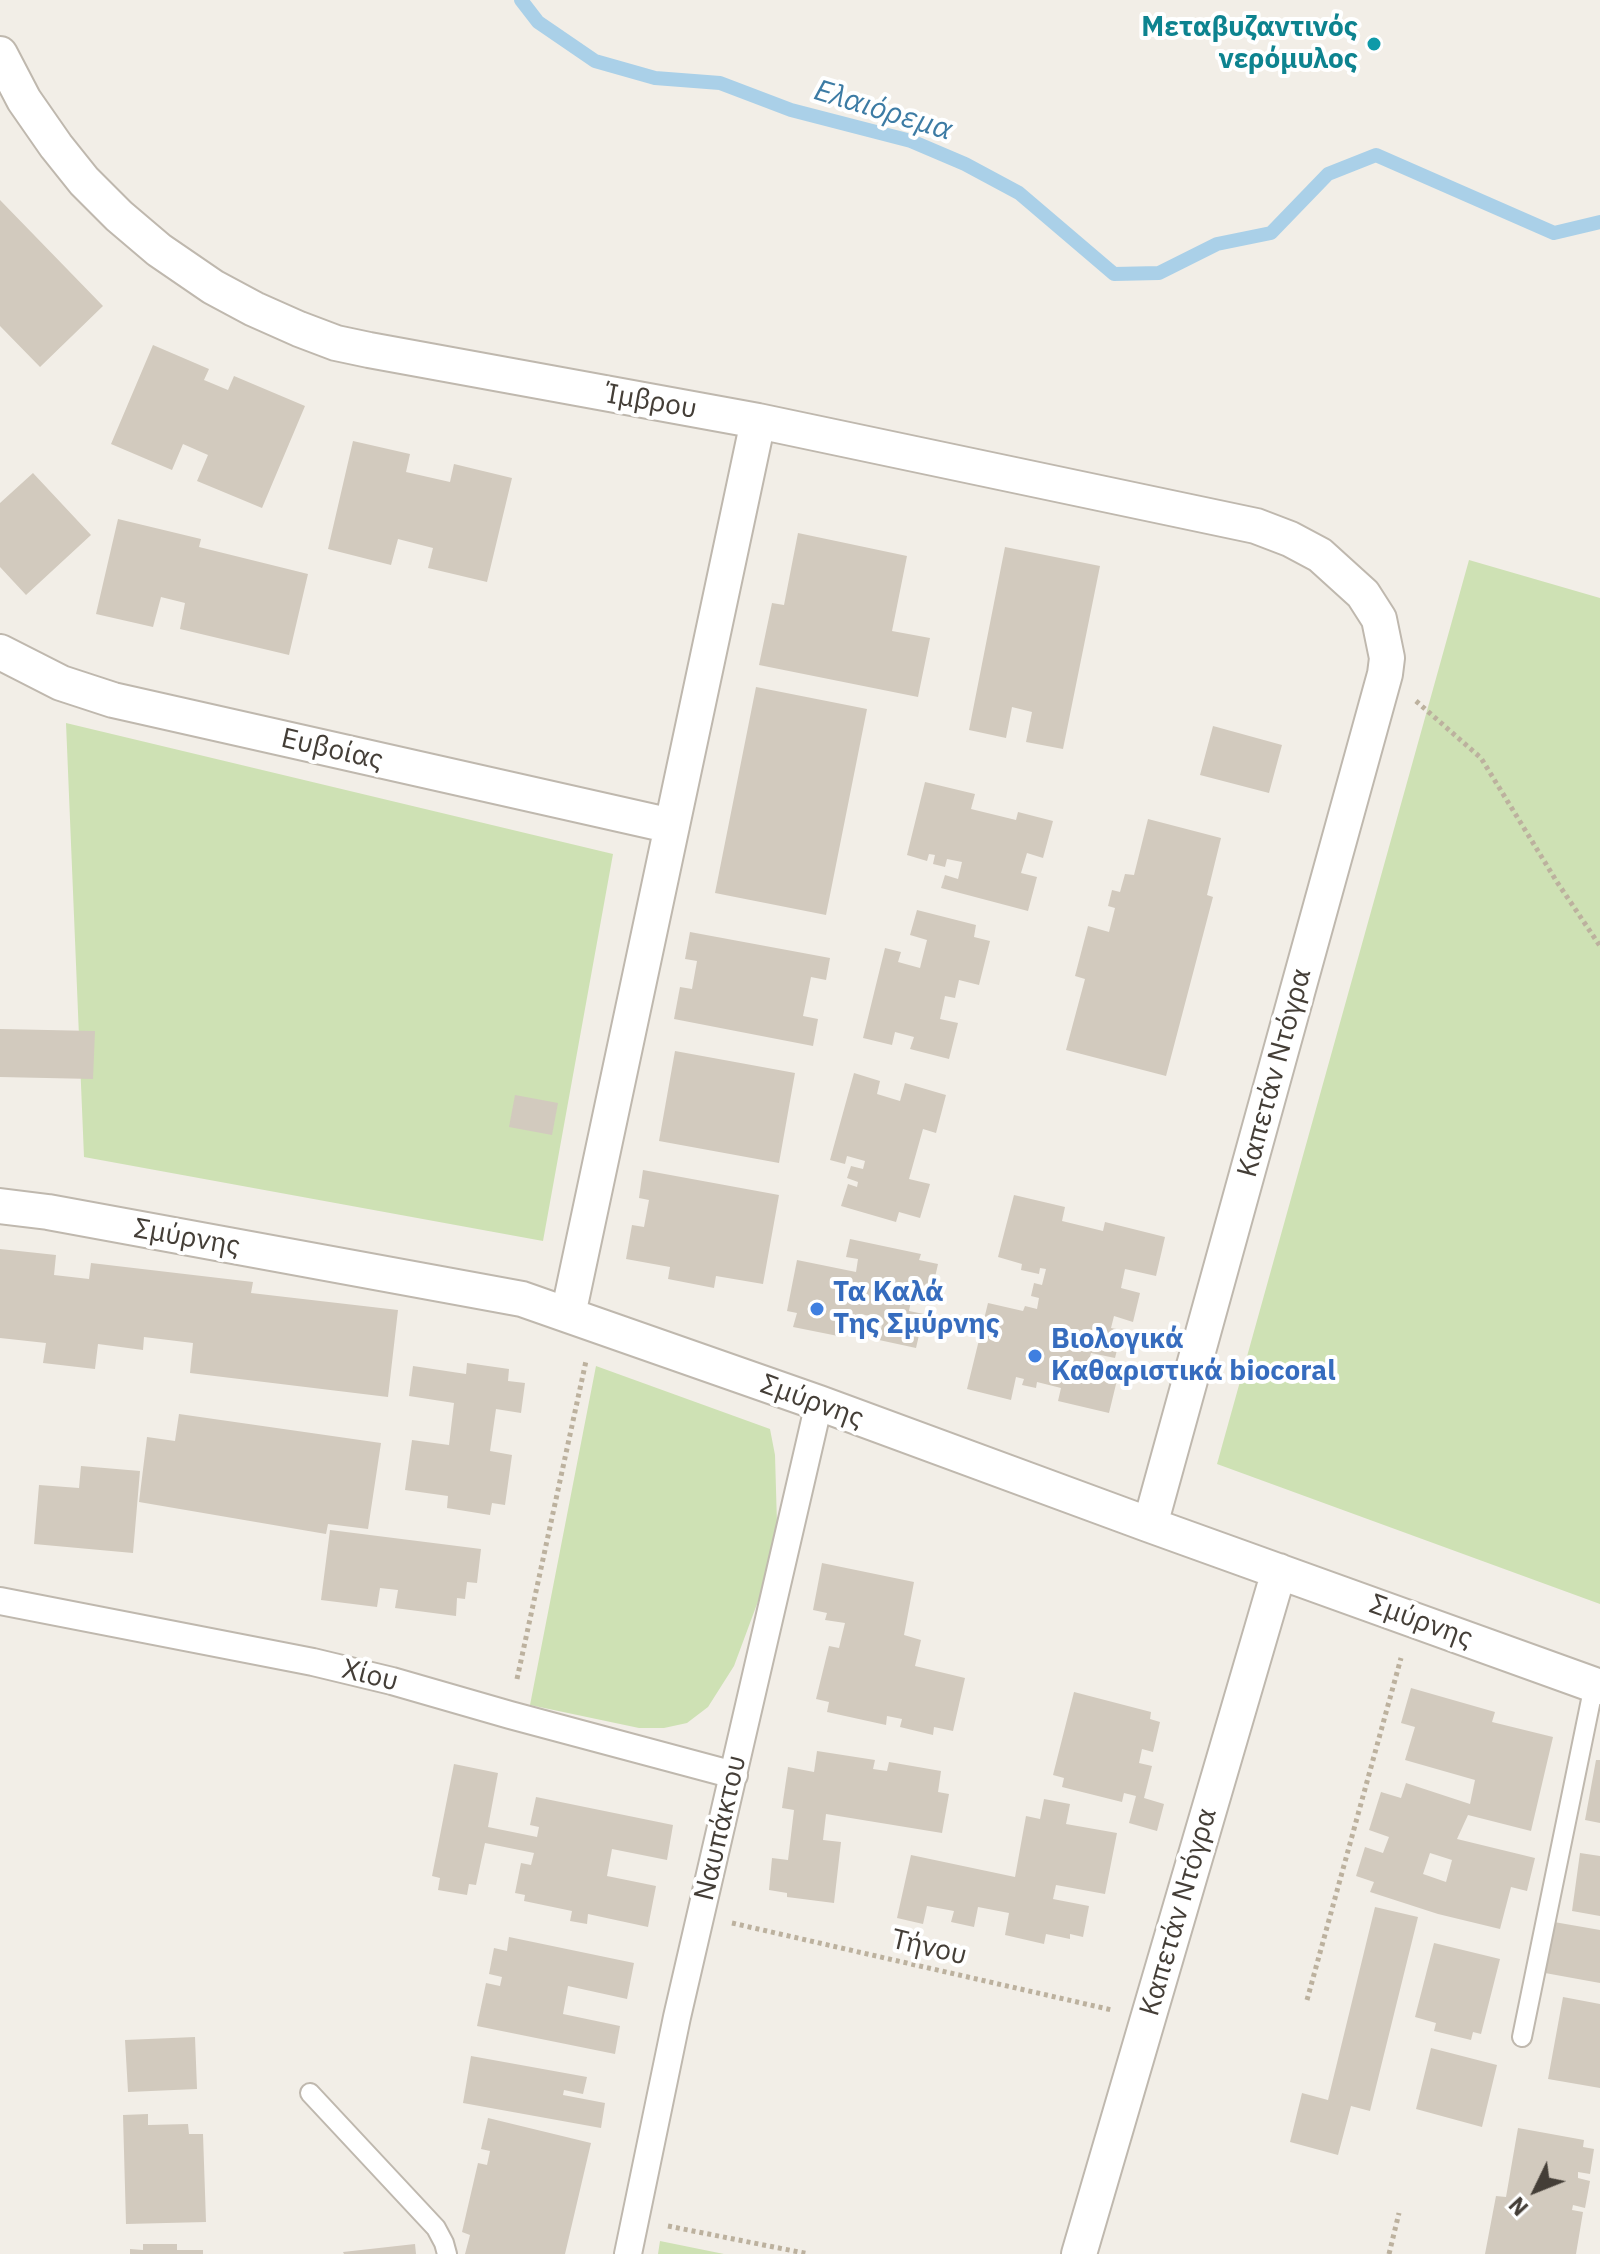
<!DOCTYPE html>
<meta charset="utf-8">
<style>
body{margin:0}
#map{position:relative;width:1600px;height:2254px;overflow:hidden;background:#f2eee7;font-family:"IBM Plex Sans",sans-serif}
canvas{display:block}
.north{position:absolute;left:1496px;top:2150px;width:80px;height:80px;-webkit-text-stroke:6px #fff;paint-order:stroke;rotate:227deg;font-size:22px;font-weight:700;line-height:32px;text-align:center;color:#443e37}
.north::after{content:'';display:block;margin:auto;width:28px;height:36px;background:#443e37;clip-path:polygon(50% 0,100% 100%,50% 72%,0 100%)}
</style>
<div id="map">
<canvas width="1600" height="2254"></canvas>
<div class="north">N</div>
</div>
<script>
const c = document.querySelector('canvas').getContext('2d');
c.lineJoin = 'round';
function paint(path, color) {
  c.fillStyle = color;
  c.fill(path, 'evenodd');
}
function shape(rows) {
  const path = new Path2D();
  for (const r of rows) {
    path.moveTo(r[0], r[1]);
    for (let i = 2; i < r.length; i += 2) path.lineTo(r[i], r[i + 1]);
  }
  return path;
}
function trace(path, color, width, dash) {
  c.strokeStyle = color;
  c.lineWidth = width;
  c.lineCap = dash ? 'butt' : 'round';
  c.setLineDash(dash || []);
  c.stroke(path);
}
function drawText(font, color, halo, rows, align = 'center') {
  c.font = font + ' "IBM Plex Sans",sans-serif';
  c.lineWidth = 8;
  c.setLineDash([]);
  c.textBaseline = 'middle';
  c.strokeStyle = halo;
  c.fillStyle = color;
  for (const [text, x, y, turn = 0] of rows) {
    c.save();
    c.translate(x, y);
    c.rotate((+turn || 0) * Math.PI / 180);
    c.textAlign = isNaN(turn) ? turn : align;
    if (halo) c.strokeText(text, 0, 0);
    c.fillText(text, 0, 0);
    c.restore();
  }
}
const green = shape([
 [1469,560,1600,598,1600,1604,1217,1464],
 [66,723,613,854,543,1241,84,1157],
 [596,1366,770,1429,775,1455,777,1524,760,1596,734,1666,708,1707,687,1723,664,1728,639,1728,530,1705],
 [660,2241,724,2254,658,2254]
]);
const stream = shape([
 [521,0,538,22,595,61,655,78,720,83,791,110,911,141,965,164,1019,193,1114,274,1159,273,1217,244,1271,233,1328,174,1376,155,1554,233,1600,222]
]);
const building = shape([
 [0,200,103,306,40,367,0,326],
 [153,345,209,369,204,380,228,390,234,376,305,406,262,508,197,481,208,455,183,444,172,470,111,444],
 [353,441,410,454,406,472,450,482,454,464,512,478,487,582,428,568,433,548,398,539,391,565,328,549],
 [33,473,91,535,26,595,0,567,0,503],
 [118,519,201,539,199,547,308,574,289,655,180,629,185,603,161,597,153,627,96,614],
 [798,533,907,556,892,631,930,638,918,697,759,665,772,603,784,605],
 [1005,547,1100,566,1063,749,1026,742,1032,712,1012,707,1006,738,969,730],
 [756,687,867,709,826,915,715,893],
 [1213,726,1282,745,1269,793,1200,775],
 [925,782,975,794,971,809,1016,820,1018,812,1053,821,1043,858,1027,853,1021,873,1037,877,1028,911,941,888,945,875,958,879,962,862,947,859,945,867,933,864,935,855,929,854,927,861,907,855],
 [1148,819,1221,838,1207,895,1213,897,1166,1076,1066,1050,1085,979,1075,976,1088,926,1109,932,1115,908,1108,906,1112,890,1120,892,1125,874,1134,875],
 [917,910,976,925,974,937,990,941,979,985,959,980,955,998,945,996,940,1019,958,1023,949,1059,910,1049,914,1037,895,1032,892,1045,863,1038,885,948,901,952,898,962,920,968,927,940,910,935],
 [690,932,830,958,826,980,811,977,803,1016,818,1019,813,1046,674,1019,680,987,692,989,697,961,685,959],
 [0,1029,95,1031,93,1079,0,1077],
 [675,1051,795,1073,779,1163,659,1141],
 [854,1073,880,1081,877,1094,900,1101,905,1083,946,1095,936,1133,923,1129,909,1179,930,1184,920,1218,899,1212,896,1222,841,1206,848,1184,857,1187,858,1182,847,1178,851,1166,863,1169,865,1161,847,1156,845,1164,830,1160],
 [515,1095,558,1103,552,1135,509,1127],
 [643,1170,779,1195,763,1284,716,1276,714,1288,668,1279,670,1267,626,1259,632,1225,644,1227,649,1200,639,1198],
 [1014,1195,1065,1207,1062,1221,1103,1231,1105,1222,1165,1237,1156,1276,1125,1269,1121,1288,1140,1293,1133,1322,1114,1316,1111,1328,1122,1330,1115,1358,1091,1353,1086,1372,1117,1380,1109,1413,1058,1401,1061,1388,1037,1382,1036,1388,1022,1385,1024,1379,1016,1377,1011,1400,967,1389,988,1303,1023,1311,1025,1306,1037,1309,1039,1298,1031,1296,1034,1283,1042,1285,1046,1269,1040,1268,1039,1274,1021,1270,1022,1264,998,1257],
 [850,1239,921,1254,919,1260,938,1264,931,1295,913,1291,909,1311,924,1314,916,1348,879,1340,883,1319,861,1314,859,1328,846,1325,849,1312,844,1310,838,1336,793,1327,797,1313,787,1311,797,1260,856,1272,858,1259,846,1257],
 [0,1249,56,1255,54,1275,89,1279,91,1263,253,1282,251,1293,398,1310,388,1397,190,1373,193,1343,144,1337,143,1350,98,1344,95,1369,43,1363,46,1343,0,1338],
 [467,1363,509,1369,508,1381,525,1383,521,1413,496,1409,490,1451,512,1455,505,1505,492,1503,490,1515,447,1508,448,1496,405,1490,412,1440,449,1445,454,1403,409,1396,413,1366,466,1374],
 [179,1414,381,1443,368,1529,328,1524,326,1534,139,1502,147,1437,175,1441],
 [81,1466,140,1471,133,1553,34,1544,39,1485,79,1488],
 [330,1530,481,1549,477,1583,467,1582,465,1599,457,1598,456,1616,395,1608,398,1590,380,1588,377,1607,321,1600],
 [822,1563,914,1582,904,1635,921,1640,915,1666,965,1678,953,1731,934,1727,933,1735,900,1727,902,1719,887,1716,886,1725,827,1712,829,1702,816,1699,829,1646,839,1648,845,1623,825,1620,827,1613,813,1610],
 [1411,1688,1495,1712,1492,1722,1553,1737,1531,1831,1468,1815,1457,1839,1535,1858,1527,1891,1511,1887,1500,1929,1438,1914,1370,1892,1374,1882,1356,1876,1365,1847,1383,1853,1389,1837,1369,1830,1381,1792,1401,1798,1406,1783,1470,1804,1475,1780,1405,1760,1415,1727,1401,1723],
 [1430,1853,1452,1860,1446,1882,1423,1874],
 [1074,1692,1151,1712,1150,1719,1160,1722,1153,1752,1142,1749,1139,1763,1152,1766,1144,1798,1164,1804,1157,1831,1129,1823,1136,1796,1124,1793,1122,1802,1062,1787,1064,1778,1053,1775],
 [817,1751,875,1760,873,1769,887,1771,889,1762,941,1771,938,1792,949,1794,942,1833,826,1814,823,1840,841,1842,834,1903,787,1897,787,1893,769,1890,772,1858,788,1860,794,1810,782,1808,788,1767,814,1772],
 [1596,1760,1600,1760,1600,1823,1585,1820],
 [454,1764,498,1773,488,1827,537,1837,539,1827,530,1825,536,1797,673,1825,667,1860,612,1849,607,1876,656,1886,648,1927,588,1914,587,1924,570,1921,572,1911,524,1901,525,1895,515,1893,521,1863,531,1865,534,1853,485,1843,476,1885,469,1884,467,1895,438,1890,440,1878,432,1876],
 [1044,1799,1070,1804,1066,1824,1117,1833,1105,1894,1056,1885,1053,1899,1089,1906,1083,1937,1070,1934,1070,1939,1046,1934,1044,1944,1005,1935,1009,1913,978,1907,974,1927,951,1922,954,1911,927,1906,923,1924,897,1918,911,1855,1015,1877,1026,1816,1040,1819],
 [1580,1853,1600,1856,1600,1916,1572,1911],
 [1375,1907,1418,1917,1370,2111,1351,2106,1338,2155,1290,2142,1302,2093,1328,2100],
 [1554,1922,1600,1930,1600,1983,1545,1973],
 [509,1937,634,1963,627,1999,568,1986,563,2014,620,2026,615,2054,477,2026,486,1983,500,1986,502,1977,489,1974,494,1948,507,1951],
 [1434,1943,1500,1959,1481,2034,1473,2032,1471,2040,1434,2031,1436,2023,1415,2017],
 [1563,1997,1600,2004,1600,2088,1548,2079],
 [195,2037,197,2089,128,2092,125,2040],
 [1431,2048,1497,2065,1482,2127,1416,2109],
 [471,2056,587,2077,583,2094,564,2090,563,2095,605,2103,601,2128,463,2103],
 [148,2114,148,2125,188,2124,189,2134,203,2134,206,2222,126,2224,123,2115],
 [488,2118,591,2143,565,2254,465,2254,470,2235,462,2232,478,2163,487,2165,490,2151,481,2149],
 [1518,2128,1584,2140,1583,2147,1594,2149,1590,2174,1578,2172,1578,2178,1590,2181,1585,2208,1573,2205,1572,2210,1583,2212,1576,2254,1485,2254,1496,2196,1506,2197],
 [143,2244,177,2244,177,2250,203,2250,203,2254,130,2254,130,2249,143,2250],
 [415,2244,416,2254,344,2254,343,2252]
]);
const path = shape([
 [1416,701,1481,758,1557,882,1600,946],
 [517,1679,586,1361],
 [732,1923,1112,2010],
 [1307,2000,1401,1658],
 [668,2226,809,2254],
 [1389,2254,1399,2213]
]);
const service = shape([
 [1522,2037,1594,1685],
 [310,2093,436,2228,444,2243,447,2254]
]);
const pedestrian = shape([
 [0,1601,313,1662,392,1681,510,1715,734,1775],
 [628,2254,677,2017,819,1403]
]);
const minor = shape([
 [0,54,24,100,56,146,84,181,119,216,159,250,213,287,254,309,299,329,336,343,369,350,758,421,1256,526,1290,539,1320,555,1363,594,1379,619,1387,658,1385,674,1150,1525],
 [0,652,61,683,113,700,672,826],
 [0,1206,48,1212,522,1299,819,1403,1150,1525,1600,1687],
 [568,1315,758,421],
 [1079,2254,1279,1571]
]);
const markers = [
 [1374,44,8,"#0f9aa8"],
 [817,1309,8,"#3f7fe0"],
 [1035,1356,8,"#3f7fe0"]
];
const cultureNames = [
 ["Μεταβυζαντινός",1358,28],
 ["νερόμυλος",1358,60]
];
const streetNames = [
 ["Ίμβρου",651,402,10],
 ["Ευβοίας",332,750,13],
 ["Καπετάν Ντόγρα",1275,1073,-75],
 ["Σμύρνης",187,1238,10],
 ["Σμύρνης",812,1402,20],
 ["Σμύρνης",1421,1622,20],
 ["Χίου",370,1676,14],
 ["Ναυπάκτου",721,1828,-77],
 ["Καπετάν Ντόγρα",1179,1912,-74],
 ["Τήνου",929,1948,13]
];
const shopNames = [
 ["Τα Καλά",833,1293],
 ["Της Σμύρνης",833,1325],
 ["Βιολογικά",1051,1340],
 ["Καθαριστικά biocoral",1051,1372]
];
const waterNames = [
 ["Ελαιόρεμα",883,111,17]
];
paint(green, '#cee1b4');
trace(stream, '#aad0e8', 14);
paint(building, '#d2cabe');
trace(service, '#bfb8ae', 22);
trace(pedestrian, '#bfb8ae', 30);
trace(minor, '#bfb8ae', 38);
trace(path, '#bcb19e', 5, [4, 4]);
trace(service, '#fff', 18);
trace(pedestrian, '#fff', 26);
trace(minor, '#fff', 34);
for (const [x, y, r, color] of markers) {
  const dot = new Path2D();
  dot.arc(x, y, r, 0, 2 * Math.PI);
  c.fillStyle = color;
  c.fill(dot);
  trace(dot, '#fff', 3);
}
drawText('bold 28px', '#0d838f', '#fff', cultureNames, 'right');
drawText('28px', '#443e37', '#fff', streetNames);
drawText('bold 28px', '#366cbe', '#fff', shopNames, 'left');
drawText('italic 30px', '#3c7ba4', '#fff', waterNames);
</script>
